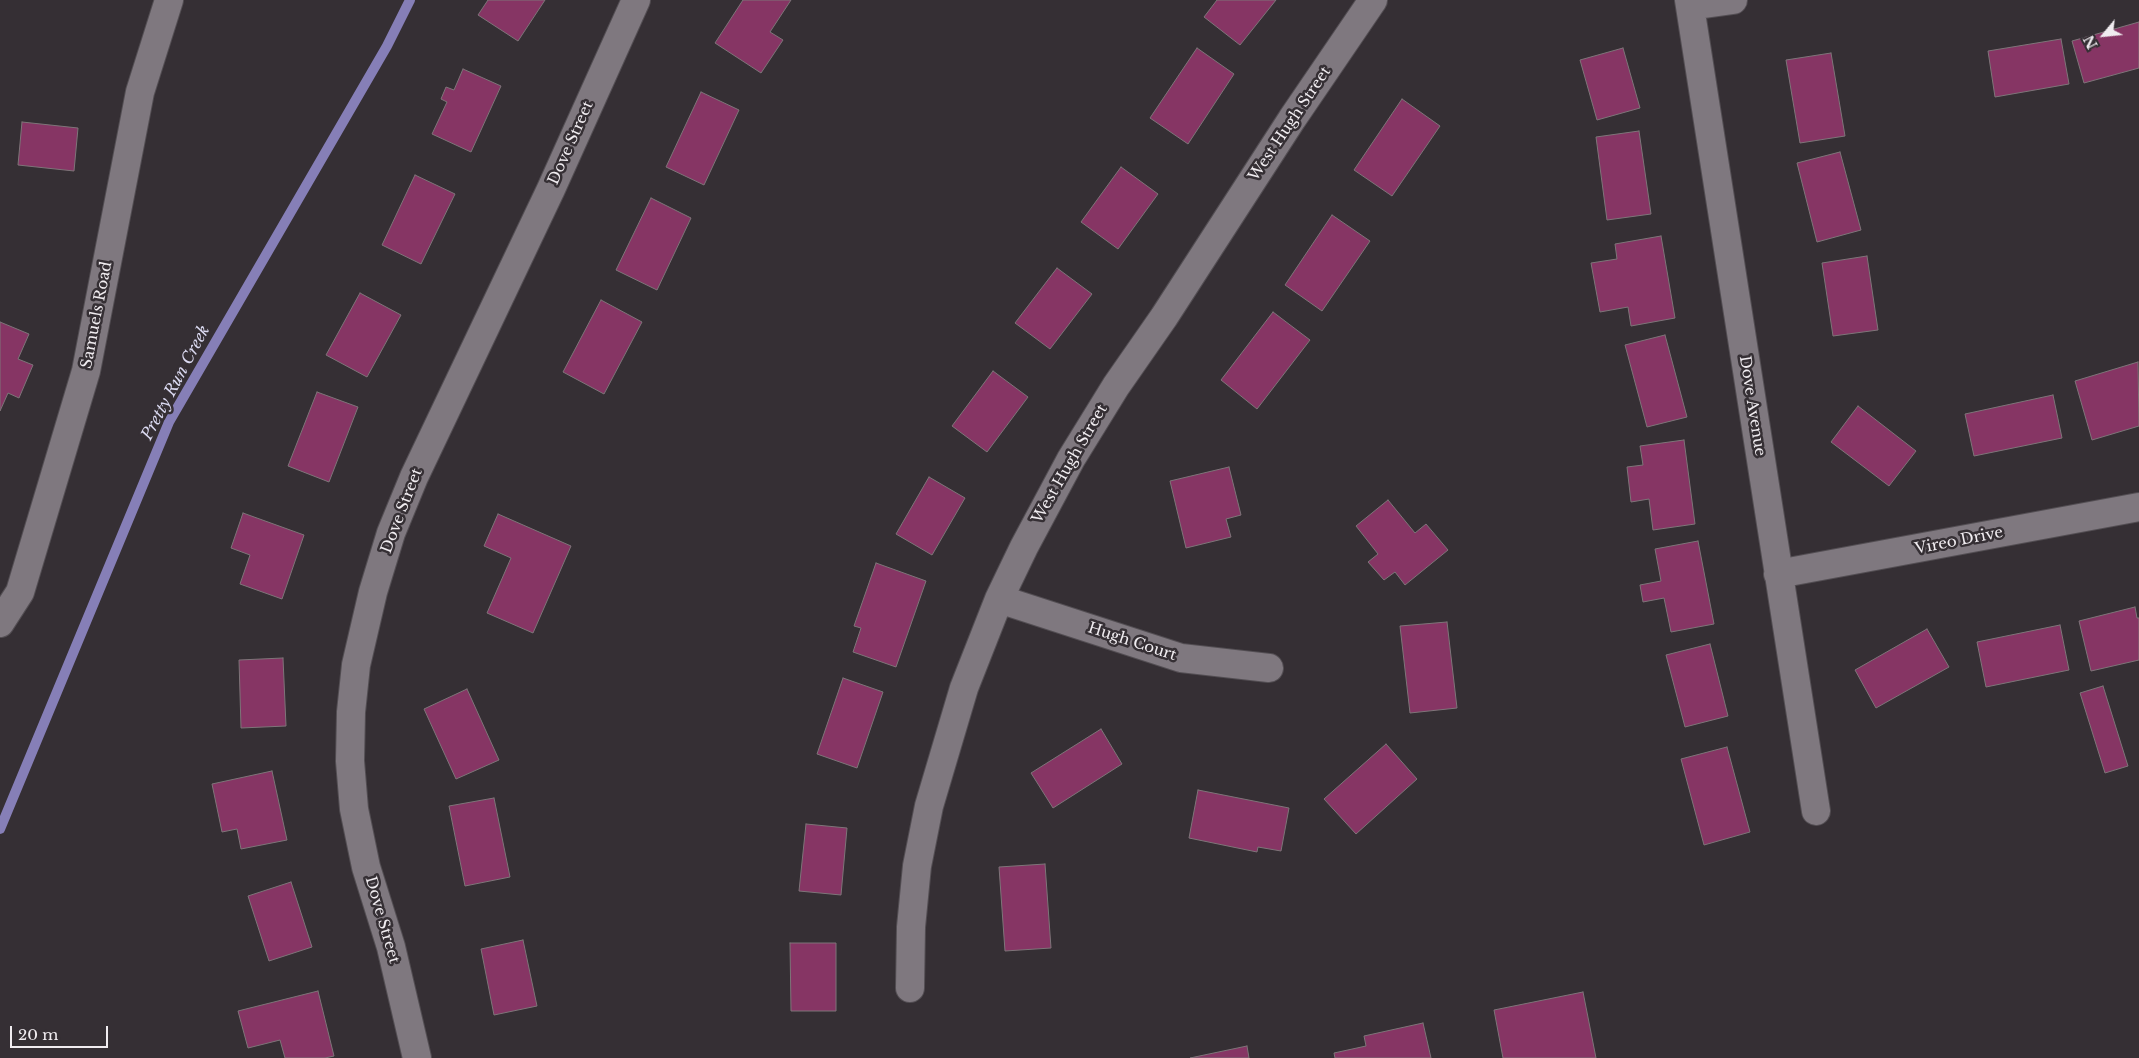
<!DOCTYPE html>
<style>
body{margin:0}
#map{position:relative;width:2139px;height:1058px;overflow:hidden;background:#352f34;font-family:"Libre Baskerville",serif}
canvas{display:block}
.north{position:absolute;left:2079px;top:10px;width:50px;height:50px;-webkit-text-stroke:4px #352f34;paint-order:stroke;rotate:242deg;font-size:14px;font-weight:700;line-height:20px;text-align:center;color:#f0ecf0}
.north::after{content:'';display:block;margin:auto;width:18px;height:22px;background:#f0ecf0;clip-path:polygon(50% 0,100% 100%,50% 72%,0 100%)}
.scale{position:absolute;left:10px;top:1026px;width:98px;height:22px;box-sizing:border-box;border:2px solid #f0ecf0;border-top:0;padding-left:6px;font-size:15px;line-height:18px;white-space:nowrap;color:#f0ecf0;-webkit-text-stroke:4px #352f34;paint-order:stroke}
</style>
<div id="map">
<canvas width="2139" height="1058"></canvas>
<div class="north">N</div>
<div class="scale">20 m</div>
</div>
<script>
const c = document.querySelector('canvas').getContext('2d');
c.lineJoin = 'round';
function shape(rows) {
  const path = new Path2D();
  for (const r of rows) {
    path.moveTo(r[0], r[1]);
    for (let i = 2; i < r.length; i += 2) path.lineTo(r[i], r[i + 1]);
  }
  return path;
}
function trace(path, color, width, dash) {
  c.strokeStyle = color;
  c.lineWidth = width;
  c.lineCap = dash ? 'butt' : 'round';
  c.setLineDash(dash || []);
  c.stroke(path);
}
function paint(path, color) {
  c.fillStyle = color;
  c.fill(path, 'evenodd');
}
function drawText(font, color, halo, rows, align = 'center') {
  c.font = font + ' "Libre Baskerville",serif';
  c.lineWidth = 5;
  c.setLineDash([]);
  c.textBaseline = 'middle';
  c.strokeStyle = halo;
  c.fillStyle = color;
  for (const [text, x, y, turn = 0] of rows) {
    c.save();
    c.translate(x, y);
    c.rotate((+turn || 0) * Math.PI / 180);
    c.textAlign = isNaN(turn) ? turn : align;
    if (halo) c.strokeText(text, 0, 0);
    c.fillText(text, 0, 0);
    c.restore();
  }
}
const stream = shape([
 [0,829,169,422,387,46,410,0]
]);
const building = shape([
 [488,0,545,0,518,41,478,15,488,0],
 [743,0,791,0,770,32,783,40,761,73,715,43,743,0],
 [1217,0,1276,0,1240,45,1204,17,1217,0],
 [2139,22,2139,68,2084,83,2072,41,2139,22],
 [2061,39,2069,84,1995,97,1988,51,2061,39],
 [1197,48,1234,74,1188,144,1150,118,1197,48],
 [1623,48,1640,108,1597,120,1580,60,1623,48],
 [1831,53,1845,136,1800,143,1786,60,1831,53],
 [463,69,501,86,471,152,432,134,447,102,441,99,446,87,454,90,463,69],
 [701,92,739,110,704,185,666,167,701,92],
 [1402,99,1440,126,1392,196,1354,170,1402,99],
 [22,122,78,128,74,171,18,165,22,122],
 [1639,131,1651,214,1607,220,1596,137,1639,131],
 [1840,152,1861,230,1817,242,1797,163,1840,152],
 [1121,167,1158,194,1118,249,1081,222,1121,167],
 [415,175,455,194,421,264,382,245,415,175],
 [651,198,691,218,657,290,616,270,651,198],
 [1332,215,1370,241,1322,311,1285,285,1332,215],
 [1661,236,1675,318,1631,326,1628,307,1600,312,1591,263,1617,259,1615,244,1661,236],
 [1867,256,1878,330,1833,336,1822,263,1867,256],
 [1057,268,1092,294,1050,349,1015,323,1057,268],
 [360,293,401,315,367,377,326,355,360,293],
 [601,300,642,322,604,394,563,372,601,300],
 [1273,312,1310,340,1257,409,1221,380,1273,312],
 [0,322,29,334,18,359,33,365,19,398,8,393,0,411,0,322],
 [1665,335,1687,417,1647,427,1625,345,1665,335],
 [2138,362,2139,426,2092,440,2075,381,2138,362],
 [993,371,1028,397,987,452,952,426,993,371],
 [317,392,358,407,329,482,288,466,317,392],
 [2053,395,2062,438,1974,456,1965,414,2053,395],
 [1858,406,1916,451,1889,486,1831,442,1858,406],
 [1684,440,1695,524,1653,530,1649,499,1631,502,1627,467,1643,465,1640,446,1684,440],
 [1229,467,1241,515,1226,519,1231,537,1186,548,1170,481,1229,467],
 [929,477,965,498,932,555,896,534,929,477],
 [1388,500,1415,533,1426,524,1448,550,1405,585,1395,572,1384,580,1368,562,1378,554,1356,526,1388,500],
 [243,513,304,535,282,599,240,584,250,555,231,548,243,513],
 [498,514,571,546,533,633,487,613,511,558,484,546,498,514],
 [1698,541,1714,624,1671,632,1664,598,1643,602,1640,585,1661,581,1655,549,1698,541],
 [876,563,926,581,896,667,853,652,861,628,854,626,876,563],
 [2135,607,2137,618,2139,618,2139,660,2091,671,2079,621,2135,607],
 [1447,622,1457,708,1410,713,1400,626,1447,622],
 [2060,625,2069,670,1986,687,1977,642,2060,625],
 [1927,629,1949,667,1876,708,1855,670,1927,629],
 [1710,644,1728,716,1685,727,1666,655,1710,644],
 [283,658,286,726,241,728,239,660,283,658],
 [843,678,883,692,857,768,817,754,843,678],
 [2103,686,2128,766,2105,773,2080,693,2103,686],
 [467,689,499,760,456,779,424,709,467,689],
 [1101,729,1122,764,1053,808,1031,773,1101,729],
 [1386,744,1417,779,1356,834,1324,799,1386,744],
 [1727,747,1750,832,1704,845,1681,759,1727,747],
 [272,771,287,840,241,849,237,829,222,832,212,784,272,771],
 [1198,790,1289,808,1281,851,1258,847,1257,852,1189,838,1198,790],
 [494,798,510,877,465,886,449,806,494,798],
 [806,824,847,828,841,895,799,891,806,824],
 [1045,864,1051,948,1005,951,999,867,1045,864],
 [291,882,312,947,269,961,248,896,291,882],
 [523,940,537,1006,494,1015,481,949,523,940],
 [790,943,836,943,836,1011,791,1011,790,943],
 [318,991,334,1056,325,1058,285,1058,280,1040,248,1048,238,1011,318,991],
 [1583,992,1596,1058,1503,1058,1494,1010,1583,992],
 [1423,1023,1431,1058,1335,1058,1334,1053,1366,1046,1364,1036,1423,1023],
 [1247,1046,1249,1058,1190,1058,1247,1046]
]);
const minor = shape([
 [1689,0,1816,811],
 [1690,6,1733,0],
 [1778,574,2139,507],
 [999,599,1181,658,1269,668],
 [0,623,20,592,86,371,140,92,169,0],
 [910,988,911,927,917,866,929,806,964,688,999,599,1024,547,1071,459,1116,386,1164,317,1292,119,1373,0],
 [417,1058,391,947,366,867,354,809,350,761,351,712,356,665,373,592,391,533,414,477,551,189,636,0]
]);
const streetNames = [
 ["West Hugh Street",1290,124,-56],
 ["Dove Street",571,143,-66],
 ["Samuels Road",97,315,-79],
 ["Dove Avenue",1752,406,81],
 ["West Hugh Street",1070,464,-60],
 ["Dove Street",402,511,-69],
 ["Vireo Drive",1959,541,-11],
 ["Hugh Court",1132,642,18],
 ["Dove Street",382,920,74]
];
const waterNames = [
 ["Pretty Run Creek",176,383,-62]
];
trace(stream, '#867fb7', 10);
paint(building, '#863564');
trace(building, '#7e7579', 1);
trace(minor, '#534e53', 30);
trace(minor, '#7f787f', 28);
drawText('15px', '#f0ecf0', '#352f34', streetNames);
drawText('italic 16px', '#dad9f0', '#352f34', waterNames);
</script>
